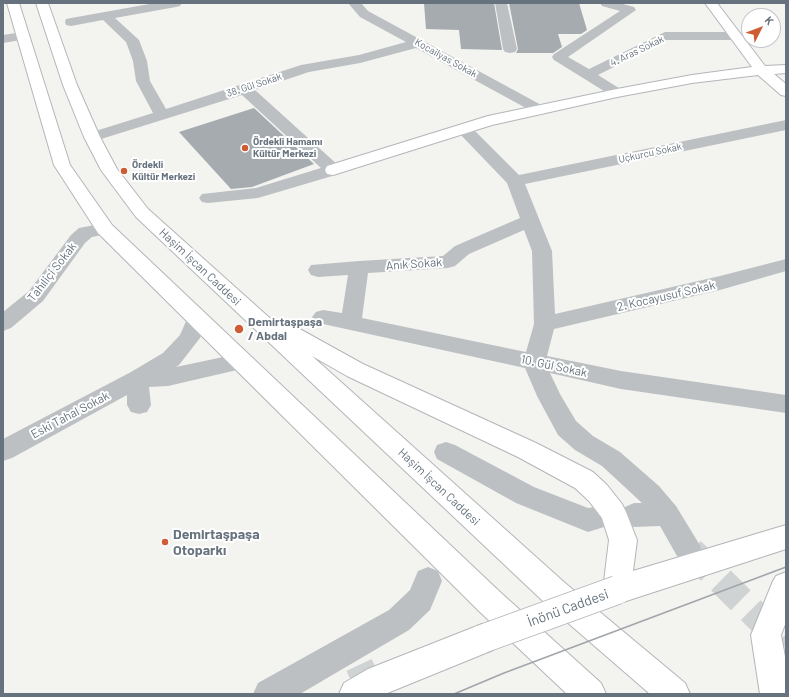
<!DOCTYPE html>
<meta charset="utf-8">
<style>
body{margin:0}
#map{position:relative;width:789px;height:697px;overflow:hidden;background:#f3f3f0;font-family:Barlow,sans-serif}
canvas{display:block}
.frame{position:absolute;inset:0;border:4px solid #66727d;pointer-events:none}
.north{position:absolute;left:741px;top:8px;width:40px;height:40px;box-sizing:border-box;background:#fff;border:1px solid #c2c7cb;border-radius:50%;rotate:48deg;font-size:11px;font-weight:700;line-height:16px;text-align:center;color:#66727d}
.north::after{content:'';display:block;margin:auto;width:14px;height:18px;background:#ce5d35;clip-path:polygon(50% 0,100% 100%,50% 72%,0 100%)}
</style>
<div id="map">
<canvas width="789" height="697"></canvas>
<div class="frame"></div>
<div class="north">K</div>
</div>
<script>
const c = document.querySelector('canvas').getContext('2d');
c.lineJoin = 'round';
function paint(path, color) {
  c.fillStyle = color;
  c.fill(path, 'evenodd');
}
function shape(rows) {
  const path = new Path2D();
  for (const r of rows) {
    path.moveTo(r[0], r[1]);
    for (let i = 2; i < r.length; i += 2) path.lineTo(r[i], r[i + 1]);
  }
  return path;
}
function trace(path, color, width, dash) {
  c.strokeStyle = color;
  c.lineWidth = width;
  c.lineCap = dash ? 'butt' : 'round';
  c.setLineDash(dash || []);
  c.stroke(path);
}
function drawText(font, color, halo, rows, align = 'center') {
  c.font = font + ' Barlow,sans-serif';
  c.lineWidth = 4;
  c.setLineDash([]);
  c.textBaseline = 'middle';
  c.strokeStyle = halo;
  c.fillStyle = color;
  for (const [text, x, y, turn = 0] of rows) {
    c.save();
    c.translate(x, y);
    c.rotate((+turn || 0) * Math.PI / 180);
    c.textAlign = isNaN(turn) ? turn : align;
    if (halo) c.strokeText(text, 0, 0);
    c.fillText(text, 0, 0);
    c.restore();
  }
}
const building = shape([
 [424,3,494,3,502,50,461,49,459,30,426,29],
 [509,3,579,3,587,30,581,34,558,34,562,47,553,53,516,53,518,49],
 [254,108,314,164,252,187,231,189,179,132]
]);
const streetTunnel = shape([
 [691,551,786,645],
 [359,665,373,694]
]);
const street = shape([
 [155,3,182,3,180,6,176,7,115,18,139,40,147,61,150,81,166,109,301,65,359,55,406,42,360,17,348,3,361,3,368,11,545,107,548,110,545,113,540,115,535,113,416,48,360,63,309,72,255,90,339,166,341,170,339,174,258,198,208,203,202,202,199,198,202,194,256,188,321,168,242,95,98,140,92,142,86,140,84,137,86,134,153,113,136,81,133,61,126,42,103,20,71,26,66,25,65,22,66,19,71,18,155,3],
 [495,3,507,3,517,49,515,52,510,53,505,52,503,49,495,3],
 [600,3,619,3,634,7,636,10,568,57,589,69,665,32,736,32,741,33,743,36,741,39,736,40,667,40,598,75,622,90,624,93,622,96,617,97,612,96,554,60,552,57,554,54,620,11,602,6,600,3],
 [22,32,27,33,29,36,27,39,3,43,3,35,22,32],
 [786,120,786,130,525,184,552,251,555,314,720,276,786,259,786,271,720,290,554,329,547,356,621,371,786,395,786,413,621,389,550,373,560,394,576,421,593,436,620,452,659,486,676,506,701,547,697,556,687,560,677,556,660,526,634,527,625,523,621,515,625,507,634,503,642,503,602,466,575,450,558,435,537,396,525,368,323,324,316,322,312,317,316,312,323,310,342,313,348,275,318,277,311,275,308,270,311,265,359,261,443,256,455,246,520,218,507,183,458,132,456,129,458,126,464,124,470,126,519,175,786,120],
 [524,230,532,251,534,324,526,352,362,318,368,273,448,268,455,266,469,254,524,230],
 [105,223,112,225,114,229,112,233,92,237,85,243,43,301,11,328,3,331,3,312,29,291,71,235,79,228,105,223],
 [197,310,204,312,208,317,200,338,179,365,176,367,242,353,250,355,253,361,250,367,168,386,149,387,151,405,147,412,139,414,131,412,127,405,127,395,12,458,3,461,3,439,131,372,163,353,180,335,190,312,197,310],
 [446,442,455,445,534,487,588,508,595,507,604,511,608,519,604,527,588,532,516,503,437,459,434,452,437,445,446,442],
 [428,567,438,571,442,581,430,610,409,630,300,694,253,694,258,683,389,610,410,590,418,571,428,567]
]);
const secondary = shape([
 [705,3,717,3,765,66,786,65,786,73,774,74,786,84,786,96,781,95,758,75,692,83,617,97,492,125,333,175,327,174,325,170,327,166,488,116,617,89,692,75,752,67,705,3]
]);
const primary = shape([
 [7,3,19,3,70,165,112,225,500,592,601,683,606,694,567,694,480,612,98,233,54,165,7,3],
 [36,3,48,3,77,85,100,137,117,169,148,209,273,321,279,319,287,322,363,364,536,443,593,472,607,485,622,504,626,512,637,540,633,571,786,525,786,549,617,604,607,600,603,590,609,540,602,518,589,501,575,488,518,457,347,376,312,356,565,583,685,683,690,694,650,694,545,603,136,217,101,170,84,137,63,85,36,3],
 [786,572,786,622,781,635,786,662,786,694,760,694,751,635,773,581,776,576,786,572],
 [482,624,493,628,497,639,493,650,385,694,339,694,344,683,368,669,482,624]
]);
const tram = shape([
 [454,694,504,673,786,567]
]);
const primaryBridge = shape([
 [482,639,617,590]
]);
const markers = [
 [245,148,4,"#ce5d35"],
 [124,171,4,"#ce5d35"],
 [239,329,5,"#ce5d35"],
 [165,542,4,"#ce5d35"]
];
const farStreetnames = [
 ["4. Aras Sokak",637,51,-26],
 ["Kocailyas Sokak",446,58,29],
 ["38. Gül Sokak",254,85,-18],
 ["Uçkurcu Sokak",650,153,-12]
];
const farPoinames = [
 ["Ördekli Hamamı",253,142],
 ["Kültür Merkezi",253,154],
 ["Ördekli",132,165],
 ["Kültür Merkezi",132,177]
];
const streetNames = [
 ["Anık Sokak",414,264,-4],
 ["Haşim İşcan Caddesi",200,267,43],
 ["Tahıliçi Sokak",52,272,-52],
 ["2. Kocayusuf Sokak",666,296,-13],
 ["10. Gül Sokak",554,366,12],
 ["Eski Tahal Sokak",70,415,-28],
 ["Haşim İşcan Caddesi",439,487,43]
];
const poiNames = [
 ["Demirtaşpaşa",248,322],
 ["/ Abdal",248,336]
];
const nearPoinames = [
 ["Demirtaşpaşa",173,534],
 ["Otoparkı",173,550]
];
const nearStreetnames = [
 ["İnönü Caddesi",568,608,-20]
];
paint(building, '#a5abaf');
trace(streetTunnel, '#d0d3d3', 28, [28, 14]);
trace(secondary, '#b2b6ba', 2);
trace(primary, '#b3b6b9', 2);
paint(street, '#bdc0c3');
paint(secondary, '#fff');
paint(primary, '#fff');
trace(tram, '#a1a5aa', 1.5);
trace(primaryBridge, '#b3b6b9', 30, []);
trace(primaryBridge, '#fff', 28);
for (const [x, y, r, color] of markers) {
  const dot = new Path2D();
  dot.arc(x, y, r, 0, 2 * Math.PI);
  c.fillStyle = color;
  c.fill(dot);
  trace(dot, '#fff', 1.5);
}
drawText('10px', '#66727d', '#fff', farStreetnames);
drawText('bold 10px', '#66727d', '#fff', farPoinames, 'left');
drawText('12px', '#66727d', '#fff', streetNames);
drawText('bold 12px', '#66727d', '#fff', poiNames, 'left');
drawText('bold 14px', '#66727d', '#fff', nearPoinames, 'left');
drawText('14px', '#66727d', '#fff', nearStreetnames);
</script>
